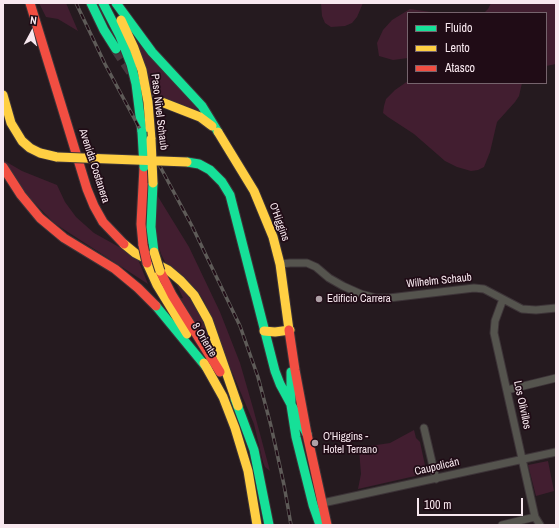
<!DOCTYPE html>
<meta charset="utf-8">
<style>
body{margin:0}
#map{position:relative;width:559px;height:528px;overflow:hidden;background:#251a1f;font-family:"Archivo Narrow",sans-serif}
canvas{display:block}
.frame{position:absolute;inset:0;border:4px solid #f8e8ef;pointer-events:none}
.legend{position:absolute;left:407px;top:12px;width:140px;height:72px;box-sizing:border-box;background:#200c16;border:1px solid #76646d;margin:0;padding:5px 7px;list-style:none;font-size:12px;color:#f8e8ef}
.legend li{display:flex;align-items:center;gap:8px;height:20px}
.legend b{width:20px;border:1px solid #76646d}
.north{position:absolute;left:12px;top:12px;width:40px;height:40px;-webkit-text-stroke:3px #200c16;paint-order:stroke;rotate:7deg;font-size:11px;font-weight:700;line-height:16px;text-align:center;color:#f8e8ef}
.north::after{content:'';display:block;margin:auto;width:14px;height:18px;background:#f8e8ef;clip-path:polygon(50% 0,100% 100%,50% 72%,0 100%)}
.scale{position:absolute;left:417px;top:498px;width:106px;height:18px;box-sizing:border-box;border:2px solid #f8e8ef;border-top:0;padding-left:5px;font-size:12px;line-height:14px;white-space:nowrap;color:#f8e8ef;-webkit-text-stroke:3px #200c16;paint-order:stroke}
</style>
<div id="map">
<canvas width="559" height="528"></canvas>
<div class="frame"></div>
<ul class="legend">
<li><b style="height:5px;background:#16e098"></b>Fluido</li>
<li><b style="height:5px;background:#ffcf43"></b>Lento</li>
<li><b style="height:5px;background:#f24e42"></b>Atasco</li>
</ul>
<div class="north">N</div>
<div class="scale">100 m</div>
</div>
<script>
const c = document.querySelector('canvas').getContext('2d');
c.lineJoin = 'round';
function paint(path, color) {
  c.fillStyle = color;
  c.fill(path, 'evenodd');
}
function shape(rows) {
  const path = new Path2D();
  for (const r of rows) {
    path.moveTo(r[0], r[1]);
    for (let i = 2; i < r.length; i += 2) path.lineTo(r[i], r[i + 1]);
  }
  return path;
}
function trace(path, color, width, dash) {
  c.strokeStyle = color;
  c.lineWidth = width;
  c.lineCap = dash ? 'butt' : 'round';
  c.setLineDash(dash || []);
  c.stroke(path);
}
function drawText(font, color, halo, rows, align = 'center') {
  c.font = font + ' "Archivo Narrow",sans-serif';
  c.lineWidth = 3.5;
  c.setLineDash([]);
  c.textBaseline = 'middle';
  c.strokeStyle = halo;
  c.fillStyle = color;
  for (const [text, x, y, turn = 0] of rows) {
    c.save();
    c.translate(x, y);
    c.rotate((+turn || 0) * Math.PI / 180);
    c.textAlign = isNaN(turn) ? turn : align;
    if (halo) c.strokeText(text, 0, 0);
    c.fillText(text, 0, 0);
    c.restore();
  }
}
const green = shape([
 [39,3,66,3,78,31,58,19,46,17],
 [321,3,363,3,357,17,352,23,345,26,331,27,325,23,322,16],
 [491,3,556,3,556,64,546,66,546,13,484,13,488,9],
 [410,9,438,13,408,13,408,58,393,60,379,56,377,43,383,30,392,20],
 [134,33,203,114,164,101,149,93],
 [408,81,408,83,522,83,519,96,515,102,497,122,490,152,484,167,478,170,471,171,457,167,445,161,414,134,388,117,383,113,384,106,386,99,395,90],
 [3,160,22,171,57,185,65,202,76,217,94,233,137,257,148,284,54,223,24,192],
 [157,195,189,247,220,312,240,363,253,408,270,471,265,467,263,462,254,424,224,353,215,326,204,301,196,289,165,262,161,254,153,227],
 [175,281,188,295,200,312,213,350,178,299,183,298],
 [414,430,416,438,420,442,426,470,424,474,358,489,361,474,359,449,363,447,390,443],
 [548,461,554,491,536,496,528,465]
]);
const primaryTunnel = shape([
 [116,49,137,80,149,93,159,101]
]);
const street = shape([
 [280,264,290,263,307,263,316,267,329,278,343,286,361,294,376,298,389,298,474,288,484,289,522,309,536,310,556,308],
 [503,299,495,321,494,333,535,517,540,525],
 [507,390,556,378],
 [424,428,436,479],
 [318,504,556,452],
 [502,525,535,517]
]);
const fast = shape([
 [91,3,104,30,116,49],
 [103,3,120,36,131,64,136,84,142,132],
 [116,3,152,52,202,106,218,132],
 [187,162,199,164,210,170,222,182,230,195,275,371,280,384,307,434],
 [153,183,151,227,154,252],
 [156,306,207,368],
 [291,372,291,405,296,437,313,505,320,525],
 [235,399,254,450,269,525]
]);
const slow = shape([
 [121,20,134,48,142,70,148,102,151,139],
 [3,95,11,123,22,141,30,148,40,153,57,157],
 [159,101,200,117,212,126],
 [218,132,254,191,273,237,280,264,289,330],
 [124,244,135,253,168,270,181,281,194,295,208,320,238,406],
 [147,263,157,285,187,334],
 [264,331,275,332,290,330],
 [204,363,223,397,235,428,248,471,257,525]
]);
const jam = shape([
 [30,3,87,189,94,206,103,222,124,244],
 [3,167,21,195,40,218,64,238,115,269,138,288,156,306],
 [143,245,141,224,144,167],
 [160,271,172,295,220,372],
 [289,330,295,370,307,434,327,525]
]);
const rail = shape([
 [76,3,105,64,192,226,240,326,258,377,271,426,284,485,291,525]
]);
const fastBridge = shape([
 [142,132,144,167]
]);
const slowBridge = shape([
 [151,139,153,183],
 [57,157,187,162],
 [154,252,160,271]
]);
const jamBridge = shape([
 [143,245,147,263]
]);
const markers = [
 [319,299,4,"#aea0a6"],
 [315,443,4,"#aea0a6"]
];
const streetNames = [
 ["Paso Nivel Schaub",159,112,83],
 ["Avenida Costanera",94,166,72],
 ["O'Higgins",279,222,70],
 ["Wilhelm Schaub",439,281,-6],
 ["8 Oriente",204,340,59],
 ["Los Olivillos",522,405,78],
 ["Caupolicán",437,467,-13]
];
const poiNames = [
 ["Edificio Carrera",327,299],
 ["O'Higgins -",323,437],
 ["Hotel Terrano",323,450]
];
paint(green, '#421e30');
trace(primaryTunnel, '#45393e', 11, [11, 5.5]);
trace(street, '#3d3438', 9);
trace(fast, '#3d3438', 11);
trace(slow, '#3d3438', 11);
trace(jam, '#3d3438', 11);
trace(street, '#55544e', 7);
trace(fast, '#16e098', 9);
trace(slow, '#ffcf43', 9);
trace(jam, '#f24e42', 9);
trace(rail, '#5e5b58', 3.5);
trace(rail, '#200c16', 2, [6]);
trace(fastBridge, '#3d3438', 11, []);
trace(slowBridge, '#3d3438', 11, []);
trace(jamBridge, '#3d3438', 11, []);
trace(fastBridge, '#16e098', 9);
trace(slowBridge, '#ffcf43', 9);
trace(jamBridge, '#f24e42', 9);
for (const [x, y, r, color] of markers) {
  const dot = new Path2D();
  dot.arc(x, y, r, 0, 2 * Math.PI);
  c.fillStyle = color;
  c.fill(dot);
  trace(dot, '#200c16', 1.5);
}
drawText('11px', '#f8e8ef', '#200c16', streetNames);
drawText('11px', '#f8e8ef', '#200c16', poiNames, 'left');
</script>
